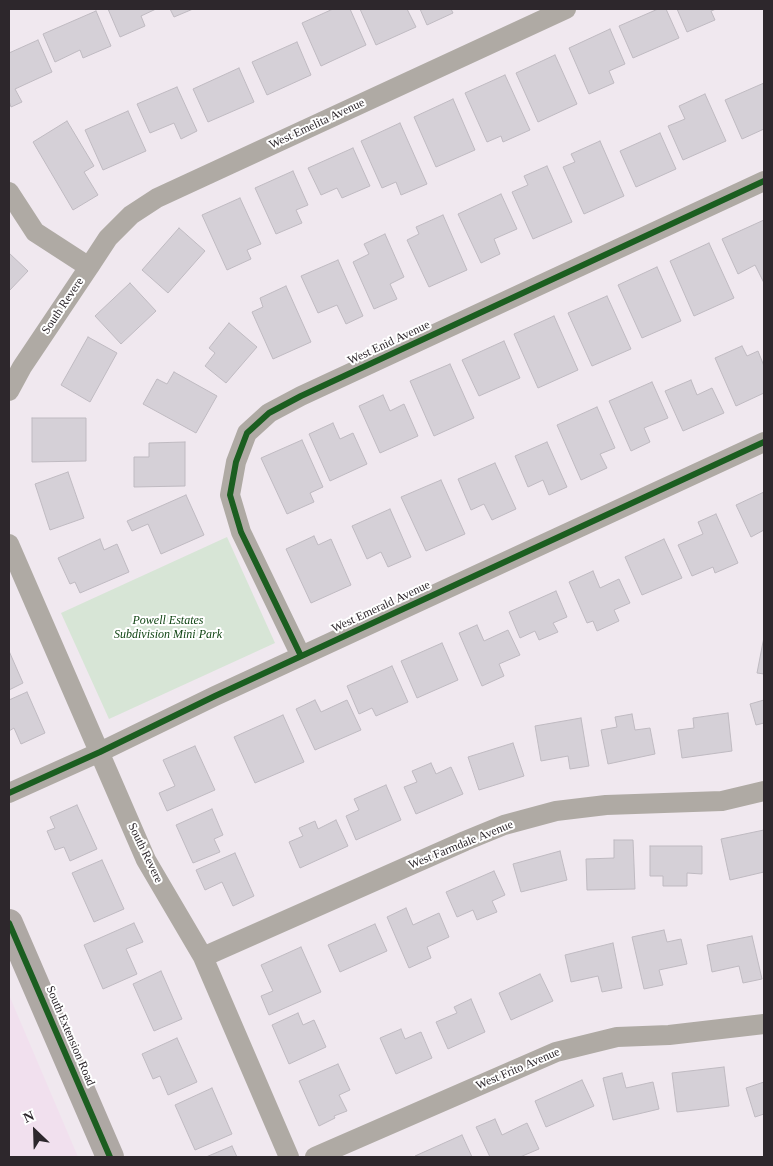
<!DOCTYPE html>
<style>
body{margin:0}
#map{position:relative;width:773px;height:1166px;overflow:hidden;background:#f0e8ef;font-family:Georgia,serif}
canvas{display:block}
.frame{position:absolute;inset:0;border:10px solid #2d272c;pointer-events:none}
.north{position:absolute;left:10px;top:1106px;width:50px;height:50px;-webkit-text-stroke:4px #fff;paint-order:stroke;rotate:336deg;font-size:14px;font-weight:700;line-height:20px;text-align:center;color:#2d272c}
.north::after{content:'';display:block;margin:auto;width:18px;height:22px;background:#2d272c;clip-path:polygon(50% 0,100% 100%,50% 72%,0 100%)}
</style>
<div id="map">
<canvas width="773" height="1166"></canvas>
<div class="frame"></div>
<div class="north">N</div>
</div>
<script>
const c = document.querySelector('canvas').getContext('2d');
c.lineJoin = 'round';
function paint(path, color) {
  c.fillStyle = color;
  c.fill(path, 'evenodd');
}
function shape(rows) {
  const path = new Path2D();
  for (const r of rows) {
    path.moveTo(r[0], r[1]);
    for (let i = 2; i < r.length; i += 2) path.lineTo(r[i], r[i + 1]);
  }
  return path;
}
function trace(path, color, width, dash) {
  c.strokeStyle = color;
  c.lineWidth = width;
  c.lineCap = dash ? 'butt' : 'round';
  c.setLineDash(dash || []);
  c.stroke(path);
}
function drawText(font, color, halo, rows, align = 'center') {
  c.font = font + ' Georgia,serif';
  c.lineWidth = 4;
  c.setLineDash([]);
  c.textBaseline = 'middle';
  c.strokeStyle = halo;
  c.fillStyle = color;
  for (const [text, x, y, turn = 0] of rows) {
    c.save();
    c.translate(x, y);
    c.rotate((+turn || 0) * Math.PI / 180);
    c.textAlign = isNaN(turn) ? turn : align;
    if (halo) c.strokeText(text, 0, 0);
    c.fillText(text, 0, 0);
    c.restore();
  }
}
const built = shape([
 [9,995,78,1157,9,1157]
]);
const green = shape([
 [227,537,275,643,109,719,61,613]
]);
const building = shape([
 [108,9,156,9,141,16,145,26,120,37,108,9],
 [170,9,193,9,174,17,170,9],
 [333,9,350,9,366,45,321,66,302,23,333,9],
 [360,9,407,9,416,27,376,45,360,9],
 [420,9,451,9,453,13,427,25,420,9],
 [658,9,666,9,679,38,633,58,619,26,658,9],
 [677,9,716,9,711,11,715,20,687,32,677,9],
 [96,11,111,46,83,58,80,50,55,62,43,34,96,11],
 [610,29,625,64,609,71,614,83,589,94,569,48,610,29],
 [38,40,52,72,15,89,22,102,11,107,9,101,9,53,38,40],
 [297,42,311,75,267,95,252,62,297,42],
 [555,55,577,104,538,122,516,73,555,55],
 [239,68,254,102,208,122,193,89,239,68],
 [505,75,530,130,503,142,501,136,487,142,465,93,505,75],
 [764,83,764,129,742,139,725,100,764,83],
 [177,87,197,131,181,139,174,123,150,133,137,104,177,87],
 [705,94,726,141,683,160,668,126,685,119,679,106,705,94],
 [453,99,475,150,436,167,414,117,453,99],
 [128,111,146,151,103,170,85,130,128,111],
 [67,121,94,166,84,172,98,195,73,210,33,142,67,121],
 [400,123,427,184,401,195,396,182,382,188,361,141,400,123],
 [660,133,676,169,636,187,620,151,660,133],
 [600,141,624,196,584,214,563,167,575,162,571,154,600,141],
 [353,148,370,186,342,198,337,188,321,195,308,168,353,148],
 [547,166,572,222,533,239,512,192,528,185,524,176,547,166],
 [293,171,308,205,296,210,302,223,276,234,255,188,293,171],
 [501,194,517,229,494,239,500,254,481,263,458,214,501,194],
 [240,198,261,244,247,250,251,259,227,270,202,215,240,198],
 [443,215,467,270,429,287,407,240,419,234,416,227,443,215],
 [764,220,764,283,755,265,738,274,722,239,764,220],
 [179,228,205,251,168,293,142,270,179,228],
 [385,234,404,277,390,284,397,299,374,309,353,262,369,254,364,244,385,234],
 [709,243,734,298,694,316,670,261,709,243],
 [9,253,28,271,9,291,9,253],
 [338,260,363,316,346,324,337,305,318,313,301,276,338,260],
 [657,267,681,321,642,338,618,285,657,267],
 [130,283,156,311,121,344,95,316,130,283],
 [286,286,311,342,273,359,252,312,263,307,260,298,286,286],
 [607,296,631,349,592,366,568,313,607,296],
 [554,316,578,370,538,388,514,334,554,316],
 [229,323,257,347,226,383,205,366,215,353,209,348,229,323],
 [88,337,117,353,90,402,61,385,88,337],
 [504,341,520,378,479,396,462,360,504,341],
 [742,346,747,356,758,351,764,366,764,393,736,406,715,358,742,346],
 [450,364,474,418,434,436,410,381,450,364],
 [174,372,217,396,196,433,143,404,157,379,167,384,174,372],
 [691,380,697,395,712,388,724,413,683,431,665,391,691,380],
 [652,382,668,418,644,428,650,442,631,451,609,401,652,382],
 [383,395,390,411,404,404,418,436,380,453,359,406,383,395],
 [597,407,615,448,600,454,607,468,581,480,557,425,597,407],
 [32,418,86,418,86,461,32,462,32,418],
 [333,423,340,439,353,433,367,464,330,481,309,434,333,423],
 [302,440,323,487,310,493,314,502,287,514,261,458,302,440],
 [185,442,185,486,134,487,134,457,149,457,149,443,185,442],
 [547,442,567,487,549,495,543,480,528,487,515,456,547,442],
 [495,463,516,509,492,520,484,504,471,510,458,479,495,463],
 [68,472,84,518,50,530,35,484,68,472],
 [441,480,465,534,426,551,401,497,441,480],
 [764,492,764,530,751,537,736,505,764,492],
 [186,495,204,535,161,554,148,524,132,531,127,521,186,495],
 [390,509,411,557,388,567,381,552,367,559,352,526,390,509],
 [716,514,738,563,715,573,713,567,692,576,678,545,703,534,698,522,716,514],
 [314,536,318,545,331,539,351,585,311,603,286,549,314,536],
 [100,539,104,550,117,544,129,572,80,593,75,582,70,584,58,558,100,539],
 [664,539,682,578,642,595,625,557,664,539],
 [593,571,600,588,619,579,630,603,614,610,619,621,597,631,593,621,587,623,569,582,593,571],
 [556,591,567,617,553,623,558,632,539,640,535,631,520,638,509,612,556,591],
 [477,625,484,641,508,630,520,655,499,664,504,676,482,686,459,633,477,625],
 [764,637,764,674,757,673,764,637],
 [442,643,458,680,417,698,401,661,442,643],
 [9,651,23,683,9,690,9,651],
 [392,666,408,702,376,716,372,708,359,714,347,686,392,666],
 [27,692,45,733,21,744,14,728,9,731,9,700,27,692],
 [315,700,321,712,347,700,361,730,315,750,296,709,315,700],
 [764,700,764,723,756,725,750,704,764,700],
 [728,713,732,751,682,758,678,730,694,728,693,718,728,713],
 [632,714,635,730,650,728,655,754,608,764,601,730,617,727,615,717,632,714],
 [283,715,304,762,255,783,234,737,283,715],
 [581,718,589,766,570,769,568,756,541,761,535,726,581,718],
 [513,743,524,776,479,790,468,757,513,743],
 [195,746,215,790,167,811,159,793,175,786,163,760,195,746],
 [431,763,436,774,451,767,463,794,416,814,404,787,417,782,412,771,431,763],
 [386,785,401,820,356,840,346,816,359,810,354,799,386,785],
 [77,805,97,849,70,861,64,847,55,850,47,831,55,828,50,817,77,805],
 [212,809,223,835,214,839,220,852,193,863,176,825,212,809],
 [336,820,348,846,300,868,289,842,303,836,299,828,315,821,318,829,336,820],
 [764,830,764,872,730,880,721,839,764,830],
 [614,840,633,840,635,889,587,890,586,859,614,858,614,840],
 [650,846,702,846,702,874,687,873,687,886,663,886,663,876,650,876,650,846],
 [560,851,567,880,521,892,513,864,560,851],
 [235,853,254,896,233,906,222,882,205,890,196,870,235,853],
 [102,860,124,909,94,922,72,873,102,860],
 [494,871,505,895,492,901,497,912,477,920,473,910,457,917,446,892,494,871],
 [406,908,413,925,439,913,449,937,427,947,431,958,409,968,387,917,406,908],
 [134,923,143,942,126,949,137,974,103,989,84,945,134,923],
 [375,924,387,951,340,972,328,945,375,924],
 [664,930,667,942,681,939,687,964,659,970,663,985,644,989,632,937,664,930],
 [752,936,762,979,743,983,739,966,712,972,707,945,752,936],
 [613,943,622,988,602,992,598,976,571,982,565,955,613,943],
 [301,947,321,992,269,1015,261,996,273,991,261,965,301,947],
 [161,971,182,1019,154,1031,133,984,161,971],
 [540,974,553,1001,511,1020,499,993,540,974],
 [471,999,485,1032,448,1049,436,1022,457,1013,454,1007,471,999],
 [298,1013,303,1025,314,1020,326,1047,289,1064,272,1025,298,1013],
 [401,1029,405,1039,421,1032,432,1058,396,1074,380,1038,401,1029],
 [177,1038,197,1082,168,1095,160,1076,153,1079,142,1054,177,1038],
 [338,1064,350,1090,339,1095,347,1111,334,1116,335,1118,319,1126,299,1081,338,1064],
 [724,1067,729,1106,677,1112,672,1073,724,1067],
 [622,1073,626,1088,653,1082,659,1109,613,1120,603,1078,622,1073],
 [582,1080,594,1106,546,1127,535,1101,582,1080],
 [764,1082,764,1114,755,1117,746,1088,764,1082],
 [212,1088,232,1134,195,1150,175,1105,212,1088],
 [495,1119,502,1135,527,1123,539,1149,520,1157,490,1157,476,1127,495,1119],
 [462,1135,472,1157,416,1157,415,1156,462,1135],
 [232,1146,237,1157,206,1157,232,1146]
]);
const street = shape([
 [9,192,35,232,89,267,22,367,9,391],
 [89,267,108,238,131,215,157,198,566,9],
 [9,544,146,860,203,957,289,1157],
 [301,656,241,532,230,495,236,462,247,433,269,413,301,396,764,181],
 [9,793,100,752,215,696,764,442],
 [203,957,465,841,504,825,556,811,606,805,722,801,764,791],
 [315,1157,556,1052,617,1037,669,1035,764,1024]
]);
const secondary = shape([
 [9,923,110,1157]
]);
const cycleway = shape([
 [301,656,241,532,230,495,236,462,247,433,269,413,301,396,764,181],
 [9,793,100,752,215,696,764,442],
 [9,923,110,1157]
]);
const streetNames = [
 ["West Emelita Avenue",317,124,-25],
 ["South Revere",63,306,-56],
 ["West Enid Avenue",389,343,-25],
 ["West Emerald Avenue",381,607,-25],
 ["West Farmdale Avenue",461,845,-22],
 ["South Revere",145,853,64],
 ["South Extension Road",70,1036,67],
 ["West Frito Avenue",518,1069,-23]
];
const parkNames = [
 ["Powell Estates",168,621],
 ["Subdivision Mini Park",168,635]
];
paint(built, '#f1e0ee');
paint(green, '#d7e5d6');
paint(building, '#d5d0d7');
trace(building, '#bfbac1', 1);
trace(street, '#afaaa4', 20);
trace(secondary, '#aea8a4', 28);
trace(cycleway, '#1b5e20', 6);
drawText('12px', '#2d272c', '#fff', streetNames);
drawText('italic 12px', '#114514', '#fff', parkNames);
</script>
